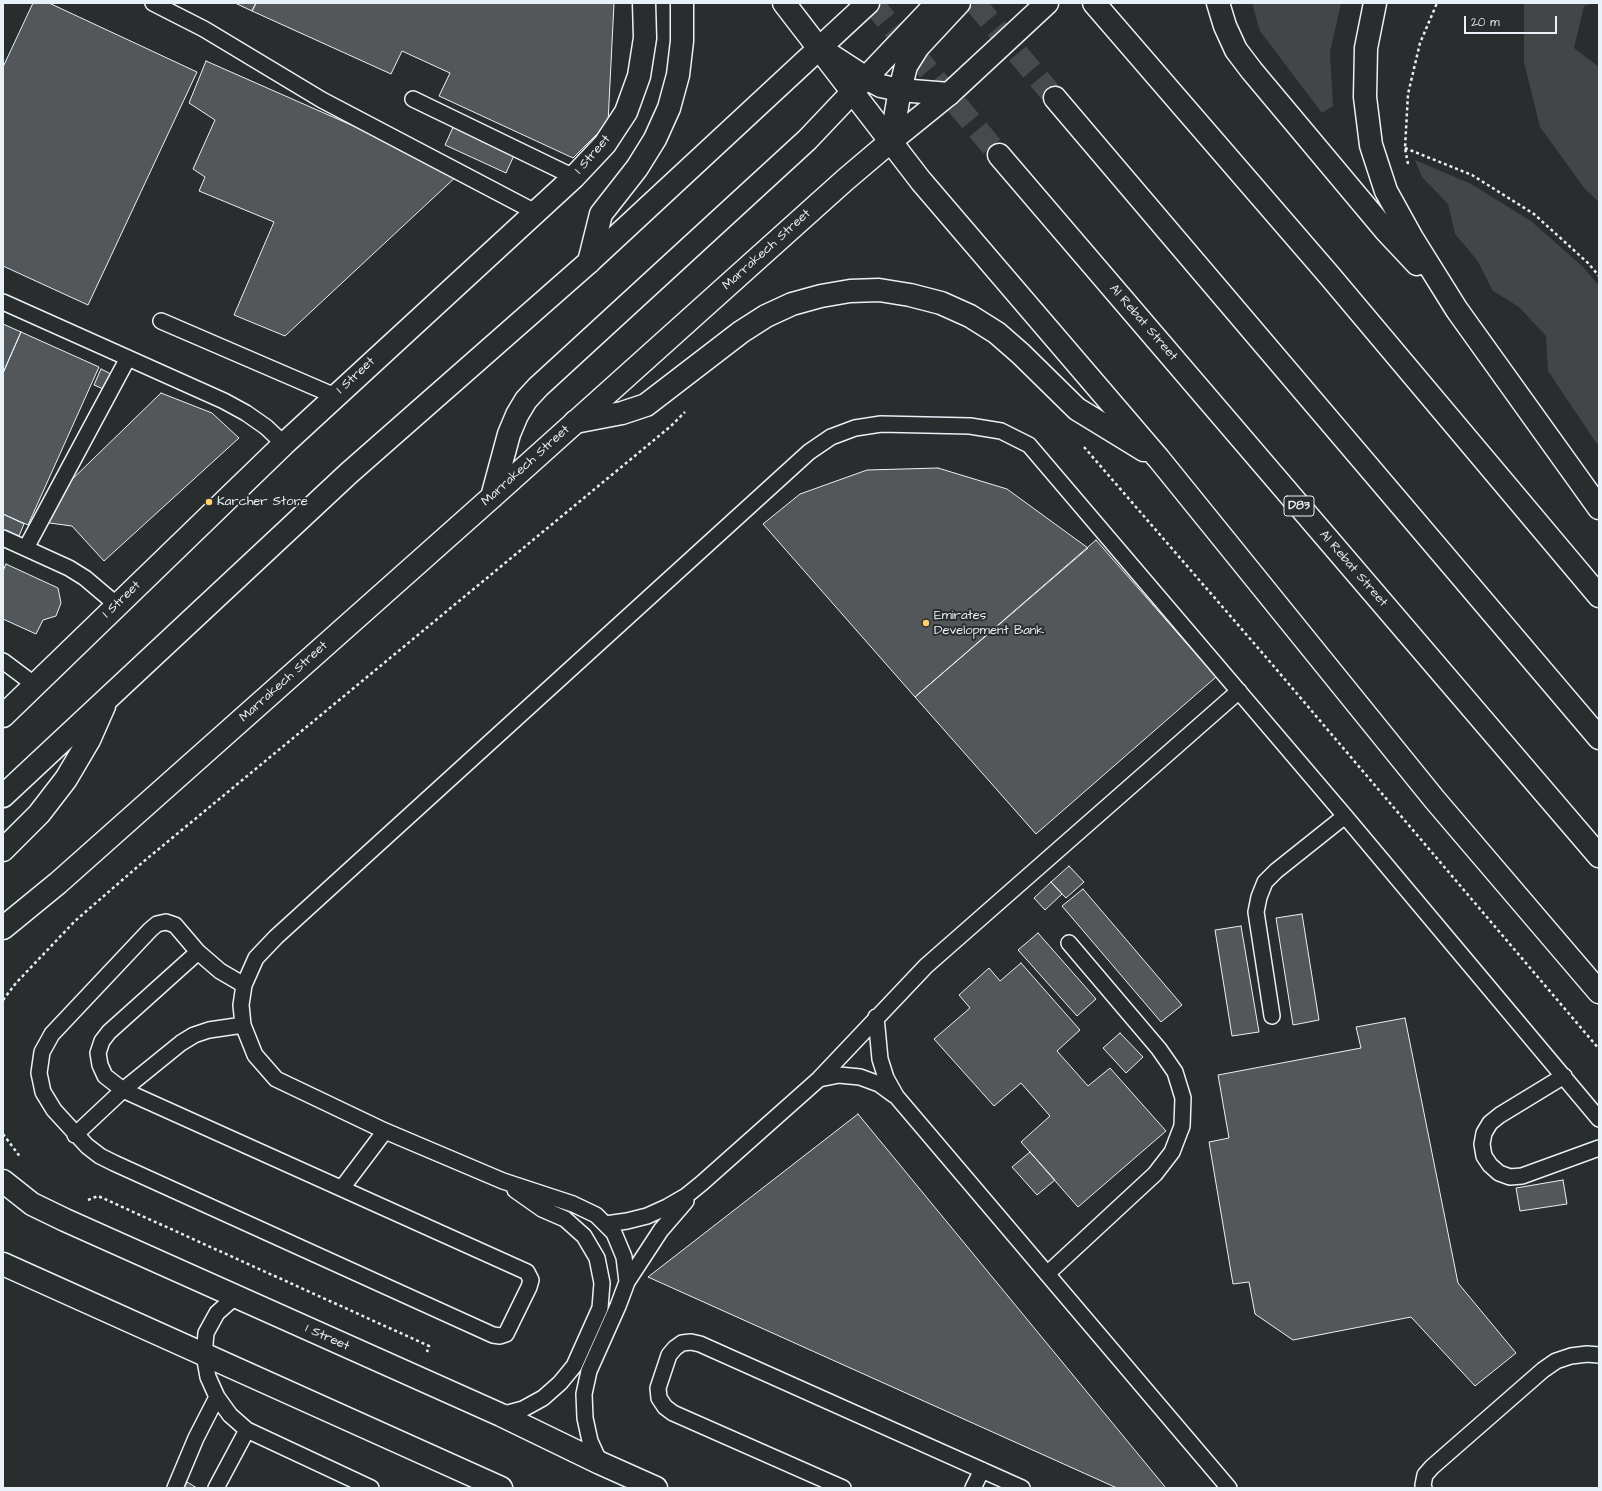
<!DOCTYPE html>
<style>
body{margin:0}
#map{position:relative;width:1602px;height:1491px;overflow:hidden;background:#2a2d2e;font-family:"Architects Daughter",sans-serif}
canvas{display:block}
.frame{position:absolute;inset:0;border:4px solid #e8f1f8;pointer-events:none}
.scale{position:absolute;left:1464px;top:16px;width:93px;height:18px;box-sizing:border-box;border:2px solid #e8f1f8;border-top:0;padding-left:5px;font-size:12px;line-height:14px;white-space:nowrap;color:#e8f1f8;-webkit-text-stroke:3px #2a2d2e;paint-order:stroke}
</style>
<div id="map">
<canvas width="1602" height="1491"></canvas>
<div class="frame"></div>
<div class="scale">20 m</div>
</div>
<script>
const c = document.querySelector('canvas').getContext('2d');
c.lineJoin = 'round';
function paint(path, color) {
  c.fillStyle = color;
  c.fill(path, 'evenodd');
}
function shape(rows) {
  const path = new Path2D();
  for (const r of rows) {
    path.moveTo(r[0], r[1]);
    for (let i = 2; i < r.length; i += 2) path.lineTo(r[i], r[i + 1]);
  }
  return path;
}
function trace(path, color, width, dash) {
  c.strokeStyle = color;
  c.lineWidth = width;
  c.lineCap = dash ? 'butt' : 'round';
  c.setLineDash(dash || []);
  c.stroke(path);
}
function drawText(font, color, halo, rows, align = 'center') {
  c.font = font + ' "Architects Daughter",sans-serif';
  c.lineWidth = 4;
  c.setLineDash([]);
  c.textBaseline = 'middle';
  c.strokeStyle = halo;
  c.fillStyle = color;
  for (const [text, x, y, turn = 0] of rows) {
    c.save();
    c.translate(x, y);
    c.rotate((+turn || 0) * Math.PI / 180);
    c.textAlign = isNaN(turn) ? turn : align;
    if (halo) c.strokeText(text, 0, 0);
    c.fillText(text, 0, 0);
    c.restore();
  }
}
const green = shape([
 [1252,3,1341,3,1330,52,1333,106,1322,113,1260,31],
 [1524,3,1595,3,1584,6,1574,48,1599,67,1599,202,1585,189,1540,127,1524,62],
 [1415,160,1471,184,1531,221,1583,267,1599,286,1599,447,1548,371,1546,336,1519,307,1493,291,1477,260,1455,234,1448,204,1422,177]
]);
const building = shape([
 [33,3,49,3,197,72,88,305,3,266,3,67,33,3],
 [235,3,256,3,252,11,235,3],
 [256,3,614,3,608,123,573,158,439,96,450,73,402,51,391,74,252,11,256,3],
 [206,61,460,173,285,336,234,315,274,222,199,191,205,177,193,169,215,120,189,103,206,61],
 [455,123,516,151,506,173,445,145,455,123],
 [3,324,21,332,3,373,3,324],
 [21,332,99,367,28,525,3,514,3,373,21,332],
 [101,369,115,376,108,391,94,385,101,369],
 [161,393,212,413,239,438,104,561,72,526,42,522,59,492,161,393],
 [938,468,1007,489,1088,548,915,697,763,524,800,494,867,470,938,468],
 [3,514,24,524,19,536,3,530,3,514],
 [1096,540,1216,677,1036,834,915,697,1096,540],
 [6,564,58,588,61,603,56,616,43,620,36,634,3,619,3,571,6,564],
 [1069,866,1084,882,1066,898,1051,882,1069,866],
 [1051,882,1062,894,1045,910,1034,898,1051,882],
 [1083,889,1182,1005,1161,1022,1062,906,1083,889],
 [1302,914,1319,1020,1293,1025,1276,918,1302,914],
 [1241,926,1259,1032,1232,1036,1215,930,1241,926],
 [1038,933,1096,999,1077,1016,1018,950,1038,933],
 [1021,963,1080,1030,1057,1051,1088,1086,1110,1068,1166,1131,1078,1207,1021,1142,1050,1116,1021,1083,994,1106,934,1039,970,1008,959,995,989,968,1000,981,1021,963],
 [1405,1018,1458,1283,1516,1353,1475,1386,1411,1317,1293,1340,1255,1314,1249,1282,1233,1284,1209,1142,1229,1138,1218,1075,1361,1048,1356,1027,1405,1018],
 [1120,1033,1143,1057,1126,1073,1103,1048,1120,1033],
 [858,1114,1166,1488,1117,1488,648,1277,858,1114],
 [1030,1152,1055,1180,1037,1195,1012,1167,1030,1152],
 [1563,1180,1567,1204,1520,1211,1516,1188,1563,1180],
 [187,1482,197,1488,184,1488,187,1482]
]);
const highwayTunnel = shape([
 [872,3,999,155],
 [975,3,1055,98]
]);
const path = shape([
 [1405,148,1472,175,1534,214,1588,263,1599,276],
 [1408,164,1405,148,1408,94,1420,43,1437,3],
 [1084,447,1265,656,1599,1049],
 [3,1000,16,983,75,921,143,862,671,426,685,412],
 [3,1134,21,1158],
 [88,1200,98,1196,429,1346,427,1352]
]);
const lane = shape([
 [153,3,204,29,322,100,535,212],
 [413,99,574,177],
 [3,302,224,401,246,413,266,427,284,444],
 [161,321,335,396],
 [3,538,69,568,85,578,117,605],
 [26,548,128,358],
 [3,661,35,685],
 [198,952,109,1032,102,1041,98,1053,100,1065,105,1076,123,1090,145,1100,527,1272,531,1280,529,1287,506,1334,500,1336,493,1335,114,1163,100,1156,87,1146,54,1110,43,1092,39,1073,42,1052,52,1034,150,930,157,924,166,922,175,925,198,952,220,971,244,985],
 [1272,1016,1256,912,1259,897,1265,882,1276,871,1345,816],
 [876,1017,880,1059,886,1078,896,1096,1229,1488],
 [1564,1076,1500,1115,1490,1123,1484,1133,1482,1144,1484,1156,1490,1165,1499,1173,1510,1177,1522,1176,1599,1148],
 [819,1079,839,1075,860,1077,879,1084,894,1095],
 [75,1135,123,1090,181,1043,194,1035,209,1030,243,1025],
 [342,1188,385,1131],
 [606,1224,627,1221,647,1216,667,1207,686,1196,702,1183,819,1079,926,966,1239,691],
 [1047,1274,1155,1174,1172,1152,1182,1126,1183,1098,1175,1072,1159,1049,1069,943],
 [627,1282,661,1230,686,1201],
 [235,1297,217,1313,206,1333,204,1355,208,1377,217,1397,230,1415,247,1430,371,1488],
 [501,1415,523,1409,543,1398,560,1383,574,1366,600,1308,602,1283,597,1258,584,1236,565,1219,542,1209,515,1190],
 [600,1463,590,1441,585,1418,584,1394,589,1371,618,1306,627,1282,624,1257,614,1233,596,1215,573,1204,503,1181,385,1131,276,1079,255,1055,243,1025,241,1005,244,985,256,958,276,937,809,452,831,437,855,428,881,424,970,426,1001,431,1029,445,1345,816,1599,1119],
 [175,1488,196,1438,217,1397],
 [216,1488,247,1430],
 [843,1488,673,1413,665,1407,659,1398,658,1388,669,1355,675,1348,682,1343,691,1342,700,1344,1022,1488],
 [973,1488,982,1470],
 [1424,1488,1423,1485,1425,1475,1432,1467,1543,1370,1556,1361,1571,1356,1587,1354,1599,1355]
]);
const street = shape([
 [3,716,284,444,574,177,605,144,626,112,639,76,645,38,644,3]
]);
const secondary = shape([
 [3,1181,32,1204,65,1220,501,1415,600,1463,656,1488],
 [3,1264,501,1488]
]);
const primary = shape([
 [891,141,900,90,906,66,918,47,959,3],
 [492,497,509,434,517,415,526,400,538,387,807,140,937,3],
 [3,796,349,473,589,262,868,3],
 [3,850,39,814,66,779,89,740,104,706],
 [3,928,58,883,492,497,845,180,891,141,949,94,1047,3]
]);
const highway = shape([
 [784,3,921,181,1159,459,1435,800,1599,992],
 [1094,3,1329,275,1599,596],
 [1218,3,1225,26,1236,50,1252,71,1386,231,1417,264],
 [1375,3,1366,48,1365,97,1371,145,1386,191,1412,238,1457,310,1599,508],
 [832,56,866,78,881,86,900,90,949,94],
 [1055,98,1599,738],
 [999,155,1599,856],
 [589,262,601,214,637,168,655,139,669,108,678,75,682,41,682,3],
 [575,422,622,413,646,405,741,332,766,316,792,304,821,296,850,291,879,290,910,295,941,303,970,316,997,333,1021,354,1077,409,1144,450]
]);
const markers = [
 [209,502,4,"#ffd166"],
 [926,623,4,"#ffd166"]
];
const shields = [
 [1299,506,30]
];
const shieldNames = [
 ["D83",1299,506]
];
const streetNames = [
 ["1 Street",593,155,-49],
 ["Marrakech Street",767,250,-42],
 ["Al Rebat Street",1143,323,49],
 ["1 Street",356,376,-43],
 ["Marrakech Street",526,466,-42],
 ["Al Rebat Street",1353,569,49],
 ["1 Street",122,600,-44],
 ["Marrakech Street",284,682,-42],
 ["1 Street",327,1338,24]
];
const poiNames = [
 ["Karcher Store",217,502],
 ["Emirates",934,616],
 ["Development Bank",934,631]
];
paint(green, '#424648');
paint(building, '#535759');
trace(building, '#e8f1f8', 1);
trace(highwayTunnel, '#464a4c', 22, [22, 11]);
trace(lane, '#e8f1f8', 18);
trace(street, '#e8f1f8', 25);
trace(secondary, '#e8f1f8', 25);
trace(primary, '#e8f1f8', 25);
trace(highway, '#e8f1f8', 25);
trace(path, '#e8f1f8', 2.5, [3, 3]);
trace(lane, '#2a2d2e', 15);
trace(street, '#2a2d2e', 22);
trace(secondary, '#2a2d2e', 22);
trace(primary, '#2a2d2e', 22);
trace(highway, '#2a2d2e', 22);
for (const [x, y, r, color] of markers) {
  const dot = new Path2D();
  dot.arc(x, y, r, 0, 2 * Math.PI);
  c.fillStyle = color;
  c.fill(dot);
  trace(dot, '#2a2d2e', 1.5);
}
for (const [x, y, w] of shields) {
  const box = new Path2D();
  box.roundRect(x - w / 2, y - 10, w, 20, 3);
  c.fillStyle = '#2a2d2e';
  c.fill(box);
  trace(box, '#e8f1f8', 1);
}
drawText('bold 12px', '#e8f1f8', null, shieldNames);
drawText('13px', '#e8f1f8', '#2a2d2e', streetNames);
drawText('13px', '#e8f1f8', '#2a2d2e', poiNames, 'left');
</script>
